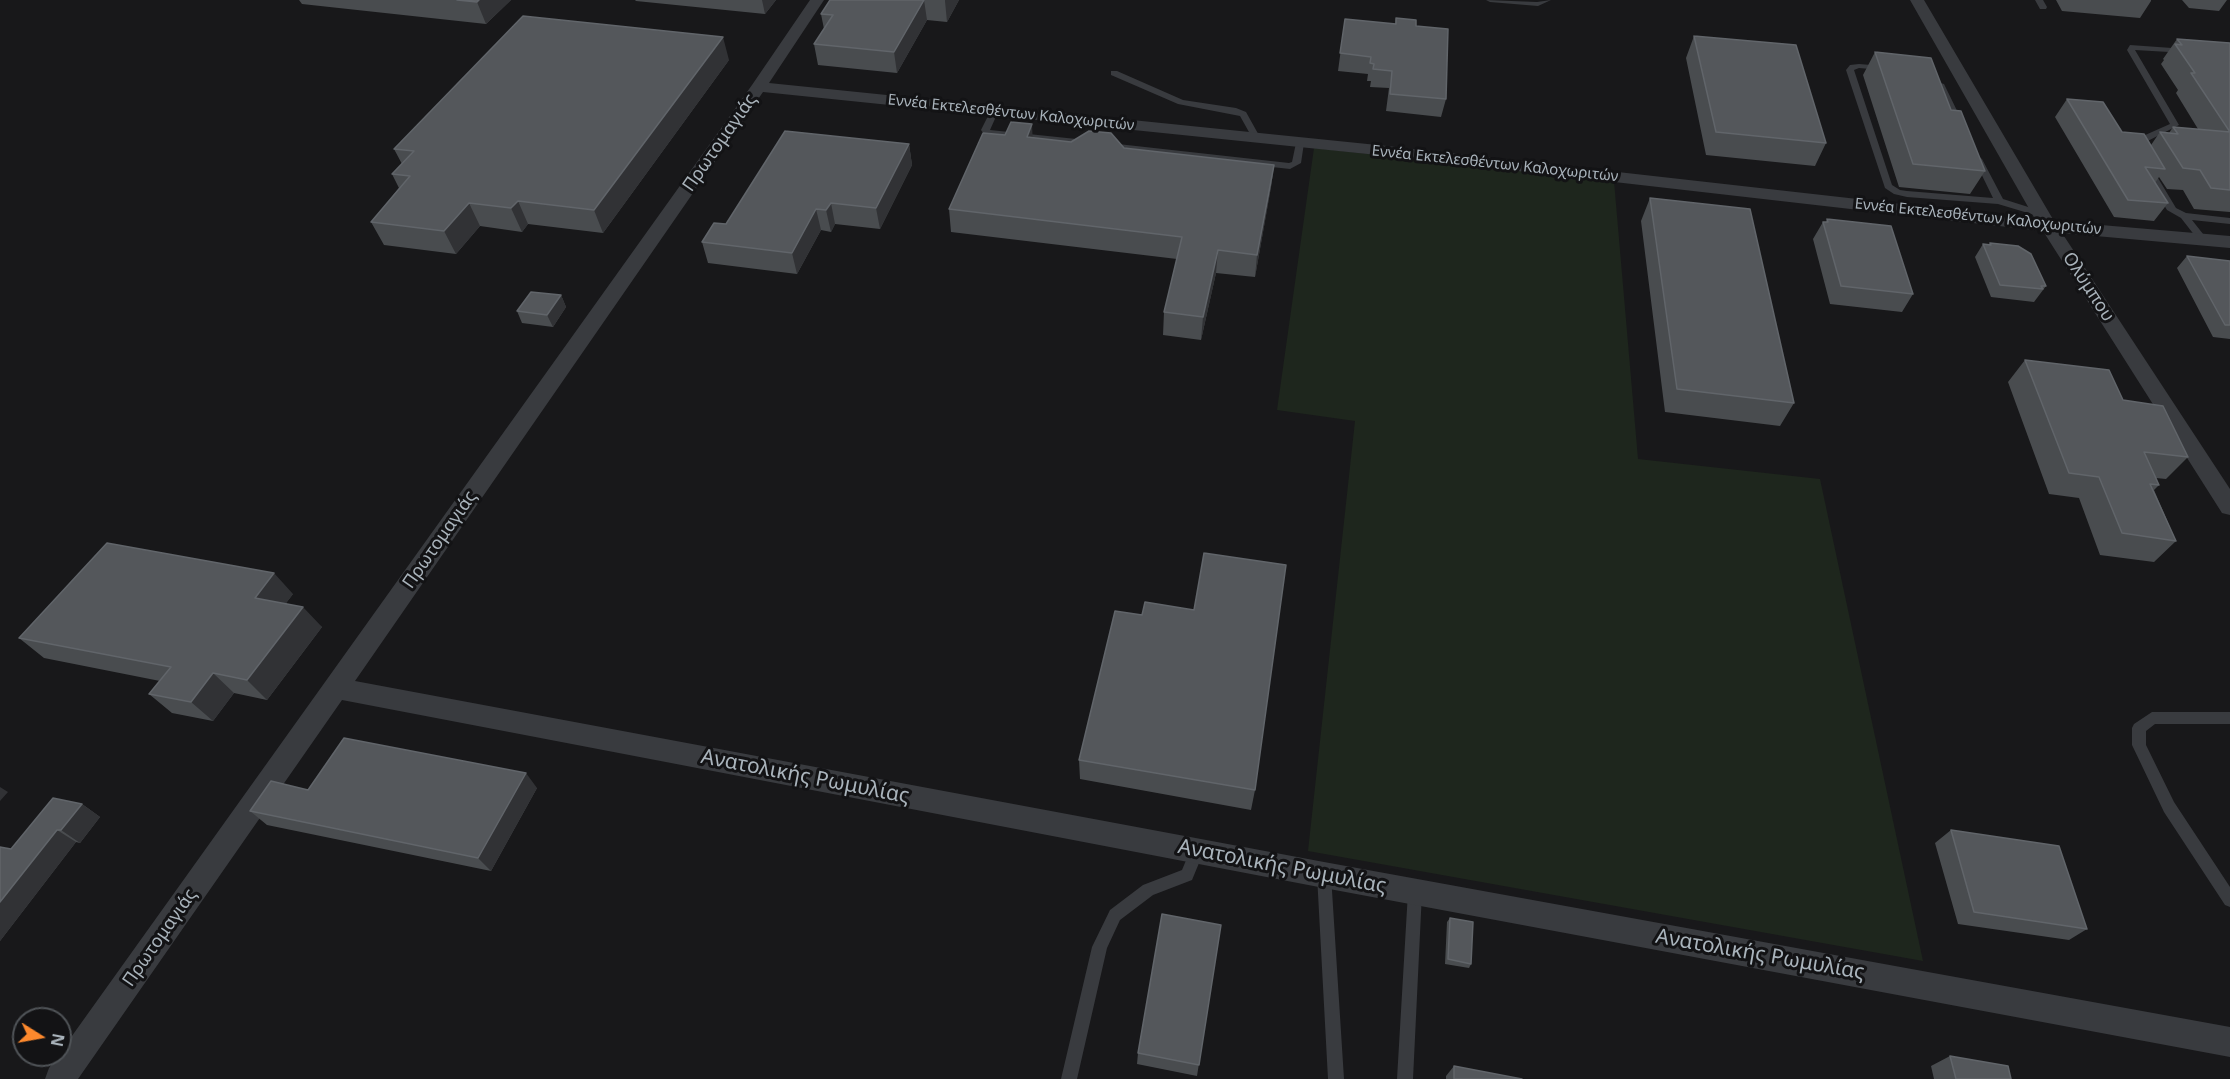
<!DOCTYPE html>
<meta charset="utf-8">
<style>
body{margin:0}
#map{position:relative;width:2230px;height:1079px;overflow:hidden;background:#18181a;font-family:"Noto Sans",sans-serif}
canvas{display:block}
.north{position:absolute;left:12px;top:1007px;width:60px;height:60px;box-sizing:border-box;background:#131315;border:2px solid #4f5357;border-radius:50%;rotate:101deg;font-size:16px;font-weight:700;line-height:24px;text-align:center;color:#a9b3bb}
.north::after{content:'';display:block;margin:auto;width:21px;height:27px;background:#fd892d;clip-path:polygon(50% 0,100% 100%,50% 72%,0 100%)}
</style>
<div id="map">
<canvas width="2230" height="1079"></canvas>
<div class="north">N</div>
</div>
<script>
const c = document.querySelector('canvas').getContext('2d');
c.lineJoin = 'round';
function paint(path, color) {
  c.fillStyle = color;
  c.fill(path, 'evenodd');
}
function shape(rows) {
  const path = new Path2D();
  for (const r of rows) {
    path.moveTo(r[0], r[1]);
    for (let i = 2; i < r.length; i += 2) path.lineTo(r[i], r[i + 1]);
  }
  return path;
}
function trace(path, color, width, dash) {
  c.strokeStyle = color;
  c.lineWidth = width;
  c.lineCap = dash ? 'butt' : 'round';
  c.setLineDash(dash || []);
  c.stroke(path);
}
function drawText(font, color, halo, rows, align = 'center') {
  c.font = font + ' "Noto Sans",sans-serif';
  c.lineWidth = 6;
  c.setLineDash([]);
  c.textBaseline = 'middle';
  c.strokeStyle = halo;
  c.fillStyle = color;
  for (const [text, x, y, turn = 0] of rows) {
    c.save();
    c.translate(x, y);
    c.rotate((+turn || 0) * Math.PI / 180);
    c.textAlign = isNaN(turn) ? turn : align;
    if (halo) c.strokeText(text, 0, 0);
    c.fillText(text, 0, 0);
    c.restore();
  }
}
const green = shape([
 [1314,148,1614,181,1638,459,1820,479,1923,961,1308,851,1355,421,1277,410]
]);
const lane = shape([
 [1486,0,1537,2,1551,0,1538,6,1490,2,1486,0],
 [2035,0,2043,0,2047,7,2046,9,2040,9,2035,0],
 [2130,45,2186,49,2190,51,2186,53,2135,50,2179,125,2134,148,2130,145,2134,140,2170,124,2127,50,2130,45],
 [1859,64,1883,66,1887,68,1883,70,1859,68,1854,70,1892,185,1900,190,1907,191,1993,198,1974,159,1978,156,1982,159,2003,199,2044,212,2044,216,2038,216,1998,204,1907,197,1894,194,1885,188,1846,70,1850,65,1859,64],
 [1111,71,1117,71,1183,100,1236,108,1246,112,1261,139,1257,142,1254,141,1240,116,1178,104,1111,75,1111,71],
 [1937,82,1944,84,1964,125,1963,127,1956,125,1936,84,1937,82],
 [994,109,998,112,990,130,1086,140,1090,143,1086,146,984,134,981,130,990,112,994,109],
 [1300,140,1304,143,1301,163,1290,169,1109,149,1105,146,1109,143,1289,163,1292,162,1296,143,1300,140],
 [2147,165,2152,168,2176,208,2186,213,2230,218,2230,224,2192,220,2207,239,2202,242,2199,241,2181,218,2167,210,2142,168,2147,165],
 [2152,712,2230,712,2230,724,2155,724,2146,731,2146,745,2174,802,2230,887,2230,907,2225,905,2164,812,2132,745,2132,728,2134,724,2152,712],
 [1197,844,1202,846,1204,851,1192,880,1153,895,1120,920,1107,948,1077,1079,1061,1079,1092,947,1110,910,1143,885,1182,870,1192,846,1197,844],
 [1324,868,1329,870,1331,875,1344,1079,1328,1079,1317,875,1319,870,1324,868],
 [1415,885,1420,887,1422,892,1413,1079,1397,1079,1408,892,1410,887,1415,885]
]);
const street = shape([
 [810,0,824,0,769,83,1387,146,2035,219,1910,0,1924,0,2054,221,2230,236,2230,248,2062,233,2230,489,2230,515,2222,513,2043,231,1387,156,763,92,355,681,1324,862,2230,1027,2230,1057,1324,888,342,700,78,1079,45,1079,49,1068,752,85,810,0]
]);
const wall = shape([
 [299,0,511,0,486,24,302,4],
 [635,0,776,0,765,14,636,1],
 [830,0,959,0,947,22,927,20,897,73,818,65,814,44,824,29,821,14],
 [2056,0,2151,0,2151,1,2140,18,2062,11],
 [2182,0,2227,0,2219,11,2189,8],
 [1396,18,1416,26,1446,99,1441,117,1386,111,1389,88,1370,87,1371,81,1367,81,1368,74,1338,71,1345,19,1395,24],
 [1694,36,1826,143,1815,166,1706,155,1686,58],
 [2177,39,2230,43,2230,212,2194,209,2183,190,2167,189,2159,177,2155,183,2168,203,2154,221,2114,217,2055,117,2067,99,2122,132,2151,145,2160,132,2169,133,2173,127,2198,129,2176,93,2178,90,2161,64,2164,60,2163,59],
 [1875,52,1951,110,1985,171,1970,194,1899,187,1863,75],
 [729,60,603,233,528,224,522,232,480,226,456,254,384,245,371,222,399,188,392,174,402,164,394,149],
 [1033,138,1274,165,1271,187,1255,277,1216,273,1201,340,1163,335,1164,312,1177,259,951,232,949,209],
 [909,144,912,165,880,229,835,224,831,232,821,230,797,274,708,263,702,242,726,224],
 [1650,198,1794,403,1780,426,1665,412,1641,221],
 [1827,219,1913,294,1902,312,1830,304,1813,239,1823,222,1826,222],
 [1990,243,2046,286,2034,302,1991,297,1975,257,1983,244,1988,245],
 [2187,256,2230,261,2230,339,2213,337,2177,268],
 [561,295,566,307,553,327,522,323,517,311],
 [2025,360,2123,400,2188,457,2166,479,2156,478,2159,485,2154,490,2176,541,2154,562,2100,555,2079,498,2049,494,2008,382],
 [293,594,286,603,322,627,267,700,234,693,213,721,172,713,149,694,160,681,44,658,19,638],
 [1194,610,1255,790,1251,810,1080,779,1079,760,1142,615],
 [537,788,491,871,267,825,250,811,308,790],
 [82,804,100,817,80,843,76,842,0,941,0,847,11,849],
 [1951,830,2087,929,2069,940,1958,924,1935,843],
 [1450,918,1471,964,1469,968,1445,964,1447,922],
 [1221,925,1197,1076,1137,1064,1138,1053],
 [1950,1056,2011,1079,1934,1079,1931,1066],
 [1454,1066,1522,1079,1446,1079,1446,1076]
]);
const shadedWall = shape([
 [479,0,511,0,486,24,477,2],
 [762,0,776,0,765,14],
 [924,0,927,20,897,73,894,52],
 [945,0,959,0,947,22,945,1],
 [723,37,729,60,603,233,594,210],
 [1032,124,1033,147,1027,137],
 [909,144,912,165,880,229,876,208],
 [1274,165,1271,187,1255,277,1257,255],
 [518,201,528,224,522,232,511,208],
 [469,203,480,226,456,254,444,231],
 [831,203,835,224,831,232,826,210],
 [816,209,821,230,797,274,792,253],
 [1218,250,1216,273,1201,340,1203,317],
 [561,295,566,307,553,327,547,315],
 [274,573,293,594,274,619,255,598],
 [303,607,322,627,267,700,247,680],
 [213,673,234,693,213,721,191,702],
 [526,773,537,788,491,871,478,858],
 [0,787,8,792,0,801],
 [82,804,100,817,80,843,61,830],
 [57,830,76,842,0,941,0,902]
]);
const building = shape([
 [457,0,479,0,477,2,457,0],
 [830,0,924,0,894,52,814,44,833,15,821,14,830,0],
 [523,16,723,37,594,210,518,201,511,208,469,203,444,231,371,222,410,176,392,174,414,151,394,149,523,16],
 [1396,18,1416,20,1416,26,1448,29,1446,99,1390,94,1392,71,1373,69,1374,64,1370,63,1371,57,1340,53,1345,19,1396,24,1396,18],
 [1694,36,1796,45,1826,143,1716,132,1694,36],
 [2177,39,2230,43,2230,190,2211,188,2200,170,2183,168,2160,132,2178,134,2173,127,2230,132,2191,73,2195,73,2175,44,2182,45,2177,39],
 [1875,52,1931,58,1951,110,1961,111,1985,171,1913,164,1875,52],
 [2067,99,2103,102,2122,132,2144,134,2165,169,2145,167,2168,203,2128,200,2067,99],
 [1011,122,1032,124,1027,137,1071,142,1089,131,1111,133,1124,148,1274,165,1257,255,1218,250,1203,317,1164,312,1182,237,949,209,983,133,1005,135,1011,122],
 [785,131,909,144,876,208,831,203,826,210,816,209,792,253,702,242,714,223,726,224,785,131],
 [1650,198,1750,209,1794,403,1677,389,1650,198],
 [1827,219,1891,226,1913,294,1841,286,1823,222,1828,222,1827,219],
 [1990,243,2018,246,2031,254,2046,286,2041,286,2043,289,2000,285,1983,244,1991,245,1990,243],
 [2187,256,2230,261,2230,325,2225,325,2187,256],
 [531,292,561,295,547,315,517,311,531,292],
 [2025,360,2109,370,2123,400,2163,406,2188,457,2144,452,2159,485,2150,484,2176,541,2122,533,2099,477,2069,473,2025,360],
 [107,543,274,573,255,598,303,607,247,680,213,673,191,702,149,694,171,667,19,638,107,543],
 [1204,553,1286,565,1255,790,1079,760,1115,611,1142,615,1145,602,1194,610,1204,553],
 [344,738,526,773,478,858,250,811,271,781,308,790,344,738],
 [53,798,82,804,61,830,57,830,0,902,0,847,11,849,53,798],
 [1951,830,2059,846,2087,929,1974,912,1951,830],
 [1162,914,1221,925,1199,1065,1138,1053,1162,914],
 [1450,918,1473,922,1471,964,1448,959,1450,918],
 [1950,1056,2008,1066,2011,1079,1956,1079,1950,1056],
 [1454,1066,1522,1079,1454,1079,1454,1066]
]);
const farStreetnames = [
 ["Εννέα Εκτελεσθέντων Καλοχωριτών",1011,113,6],
 ["Εννέα Εκτελεσθέντων Καλοχωριτών",1495,164,6],
 ["Εννέα Εκτελεσθέντων Καλοχωριτών",1978,217,6]
];
const streetNames = [
 ["Πρωτομαγιάς",720,143,-55],
 ["Ολύμπου",2088,287,57],
 ["Πρωτομαγιάς",440,540,-55],
 ["Πρωτομαγιάς",160,938,-55]
];
const nearStreetnames = [
 ["Ανατολικής Ρωμυλίας",805,777,11],
 ["Ανατολικής Ρωμυλίας",1282,867,11],
 ["Ανατολικής Ρωμυλίας",1760,955,10]
];
paint(green, '#1e261d');
paint(lane, '#393b3f');
paint(street, '#393b3f');
paint(wall, '#494c4f');
paint(shadedWall, '#313235');
paint(building, '#54575b');
trace(building, '#61656a', 1.5);
drawText('15px', '#a9b3bb', '#131315', farStreetnames);
drawText('18px', '#a9b3bb', '#131315', streetNames);
drawText('21px', '#a9b3bb', '#131315', nearStreetnames);
</script>
